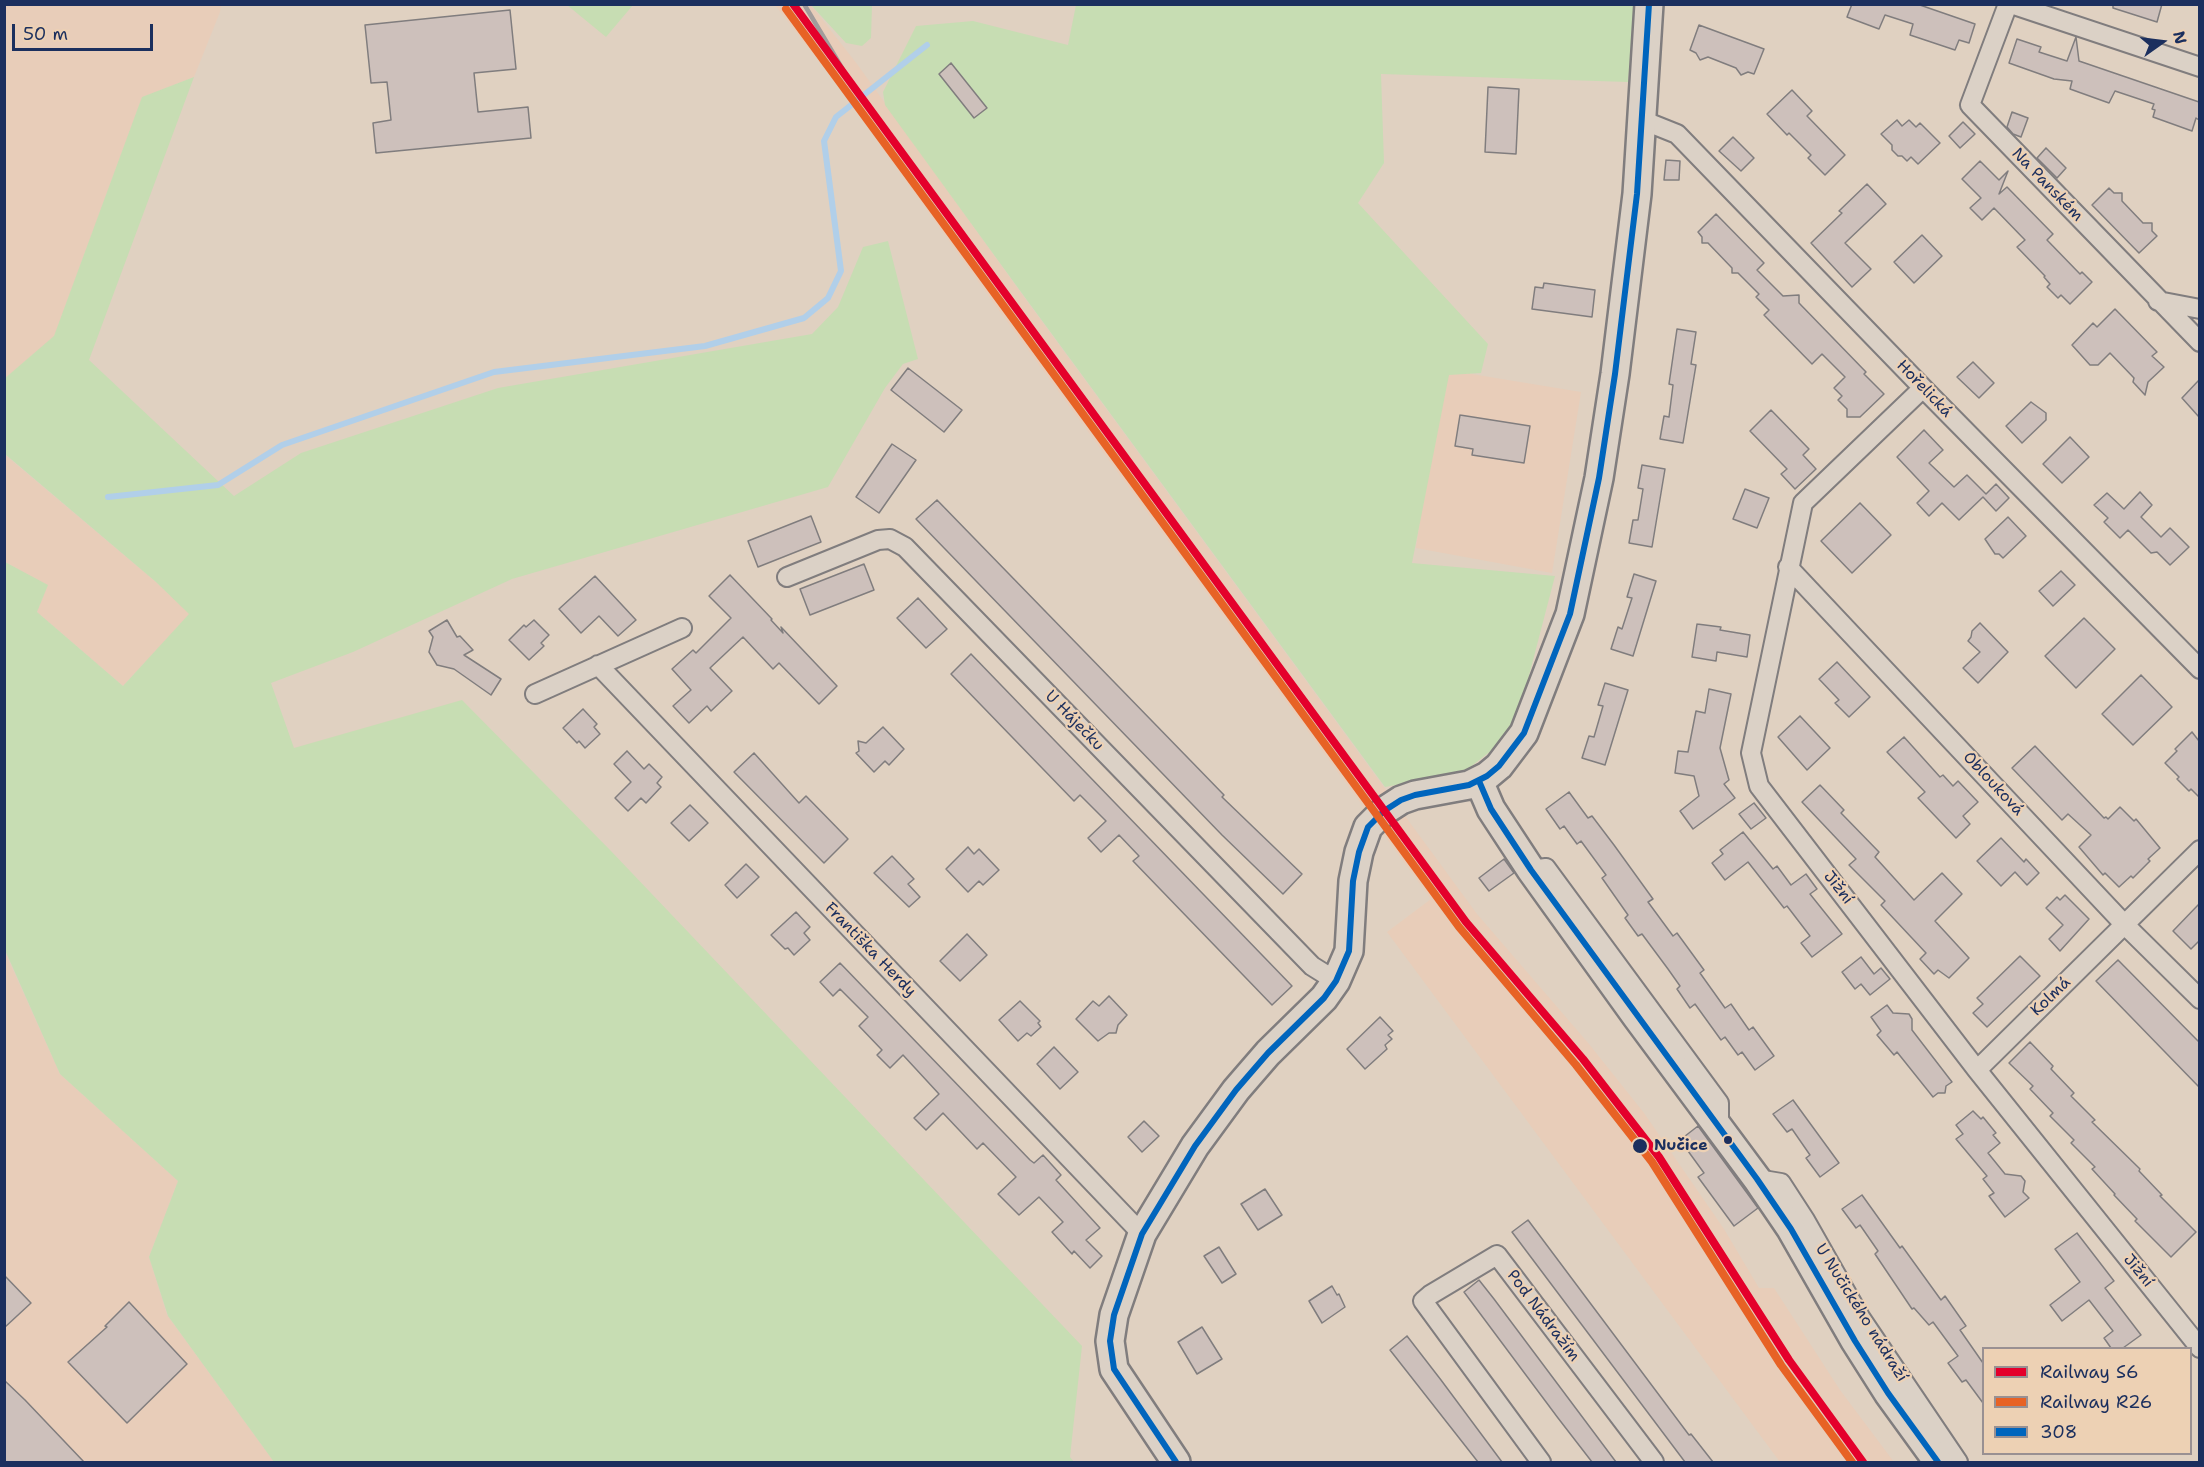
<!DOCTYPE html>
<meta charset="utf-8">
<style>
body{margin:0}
#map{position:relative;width:2204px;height:1467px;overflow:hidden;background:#e0d1c1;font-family:"Shantell Sans",sans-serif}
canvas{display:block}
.frame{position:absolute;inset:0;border:6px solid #1b2f5e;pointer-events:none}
.legend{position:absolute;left:1982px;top:1347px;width:210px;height:108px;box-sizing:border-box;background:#edd1b4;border:2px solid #999092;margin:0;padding:8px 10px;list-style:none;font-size:18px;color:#1b2f5e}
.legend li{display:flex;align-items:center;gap:12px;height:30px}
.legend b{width:30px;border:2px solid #999092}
.north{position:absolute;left:2132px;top:12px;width:60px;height:60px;-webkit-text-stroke:4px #edd1b4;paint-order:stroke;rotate:76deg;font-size:16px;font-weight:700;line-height:24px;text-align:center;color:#1b2f5e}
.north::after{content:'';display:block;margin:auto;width:21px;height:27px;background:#1b2f5e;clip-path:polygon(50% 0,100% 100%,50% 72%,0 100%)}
.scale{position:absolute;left:12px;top:24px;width:141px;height:27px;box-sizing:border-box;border:3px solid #1b2f5e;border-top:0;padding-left:8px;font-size:18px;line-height:21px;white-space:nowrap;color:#1b2f5e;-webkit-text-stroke:4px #edd1b4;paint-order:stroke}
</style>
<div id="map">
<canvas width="2204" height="1467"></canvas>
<div class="frame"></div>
<ul class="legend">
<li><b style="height:8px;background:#e4002b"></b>Railway S6</li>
<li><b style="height:8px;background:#e76225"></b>Railway R26</li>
<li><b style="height:8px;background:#0065bd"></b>308</li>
</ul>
<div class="north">N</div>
<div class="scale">50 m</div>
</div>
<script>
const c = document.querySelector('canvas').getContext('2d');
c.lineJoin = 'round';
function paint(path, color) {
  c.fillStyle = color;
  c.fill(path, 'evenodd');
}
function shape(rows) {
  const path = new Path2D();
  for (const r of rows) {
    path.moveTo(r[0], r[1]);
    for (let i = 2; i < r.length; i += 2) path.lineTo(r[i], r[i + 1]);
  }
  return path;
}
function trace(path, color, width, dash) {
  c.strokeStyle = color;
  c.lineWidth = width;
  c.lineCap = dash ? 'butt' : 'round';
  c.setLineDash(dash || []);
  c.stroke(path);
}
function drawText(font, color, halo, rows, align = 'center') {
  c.font = font + ' "Shantell Sans",sans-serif';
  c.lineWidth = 4.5;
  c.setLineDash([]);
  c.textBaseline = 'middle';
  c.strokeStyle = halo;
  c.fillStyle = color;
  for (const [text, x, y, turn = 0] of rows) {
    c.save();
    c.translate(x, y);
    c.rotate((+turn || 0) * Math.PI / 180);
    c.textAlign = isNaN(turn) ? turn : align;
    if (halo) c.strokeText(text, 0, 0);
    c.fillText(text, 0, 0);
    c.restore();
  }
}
const built = shape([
 [5,5,221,5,220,12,194,77,142,98,54,337,5,379],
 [775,5,811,5,857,64,1021,293,1477,914,1589,1044,1644,1113,1724,1229,1759,1288,1774,1288,1840,1390,1894,1462,1780,1462,1387,932,1431,899,998,309,834,81],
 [1441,369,1581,392,1552,573,1416,548],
 [4,454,156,582,190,614,123,686,37,612,47,585,5,562],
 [4,950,60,1074,178,1181,149,1257,167,1315,274,1462,5,1462]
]);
const green = shape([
 [567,5,633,5,606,37],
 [811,5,872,5,871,38,862,46,846,43],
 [1076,5,1635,5,1628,82,1381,74,1384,163,1358,203,1488,344,1481,373,1449,375,1412,563,1555,576,1519,714,1496,747,1464,772,1385,787,1021,292,885,105,883,92,916,26,973,21,1068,45],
 [194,77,89,360,234,496,301,453,498,388,812,334,838,307,863,247,888,241,918,359,903,364,885,388,828,487,512,579,353,652,271,683,294,748,462,700,611,851,1082,1346,1070,1457,1074,1462,274,1462,168,1316,149,1257,178,1181,60,1074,5,950,5,562,48,585,37,612,123,686,189,614,156,582,5,454,4,379,54,336,142,97]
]);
const stream = shape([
 [108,497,218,485,282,445,494,372,705,346,804,318,828,298,841,271,824,141,836,117,927,45]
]);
const building = shape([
 [1852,4,1917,4,1975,24,1969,43,1959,40,1955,50,1910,35,1913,24,1885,15,1879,29,1847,17,1852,4],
 [2113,4,2162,4,2157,22,2113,8,2113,4],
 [510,10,516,69,474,73,478,112,528,107,531,138,376,153,373,123,391,120,387,82,371,83,365,25,510,10],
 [1699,25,1764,49,1754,74,1748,72,1741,75,1736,68,1708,57,1700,60,1696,53,1690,50,1699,25],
 [2076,37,2079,61,2199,102,2199,120,2196,118,2192,131,2153,117,2155,110,2152,109,2154,104,2115,91,2109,103,2070,89,2072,81,2054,79,2009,63,2017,39,2041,47,2039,52,2067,61,2076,37],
 [951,63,987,108,974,118,939,74,951,63],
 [1488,87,1519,89,1516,154,1485,152,1488,87],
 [1792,90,1812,111,1807,116,1845,155,1825,175,1808,158,1811,155,1789,133,1787,135,1767,114,1792,90],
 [2012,112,2028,118,2021,137,2013,134,2007,127,2012,112],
 [1897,120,1902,126,1909,120,1916,127,1920,123,1940,143,1918,164,1911,157,1907,161,1902,156,1898,156,1892,150,1892,145,1881,134,1897,120],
 [1963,122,1975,134,1960,148,1949,136,1963,122],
 [1733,137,1754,158,1741,171,1719,151,1733,137],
 [2046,148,2066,168,2057,178,2037,158,2046,148],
 [1666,160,1680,161,1679,180,1664,180,1666,160],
 [1980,161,1999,180,2008,171,1999,194,2007,187,2053,234,2047,240,2080,274,2082,272,2092,282,2070,304,2061,295,2058,298,2047,287,2050,284,2044,277,2045,276,2017,247,2025,240,1994,208,1982,220,1970,208,1981,198,1962,179,1980,161],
 [1867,184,1886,204,1845,243,1871,269,1852,287,1811,243,1842,213,1839,211,1867,184],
 [2109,188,2114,193,2122,193,2122,201,2143,223,2152,223,2152,231,2157,236,2139,253,2092,205,2109,188],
 [1716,214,1764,263,1757,270,1783,296,1799,295,1799,303,1866,372,1864,374,1884,394,1860,417,1847,417,1847,409,1838,400,1842,396,1834,388,1845,377,1822,354,1812,364,1764,315,1769,310,1756,297,1759,294,1738,273,1732,273,1732,268,1708,243,1702,243,1702,237,1698,232,1716,214],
 [1922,235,1942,256,1914,283,1894,262,1922,235],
 [1544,283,1595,290,1592,317,1532,309,1535,287,1543,288,1544,283],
 [2115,309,2157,352,2152,356,2164,367,2148,382,2145,395,2133,382,2134,378,2110,353,2098,365,2090,365,2072,345,2093,323,2097,327,2115,309],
 [1677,329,1696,332,1691,364,1696,365,1683,443,1660,439,1664,416,1669,417,1673,385,1669,384,1677,329],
 [1973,362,1994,383,1979,398,1957,377,1973,362],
 [908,368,962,410,944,432,891,390,908,368],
 [2199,380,2199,417,2182,398,2199,380],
 [2031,402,2046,413,2046,420,2022,443,2006,426,2031,402],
 [1771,410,1809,449,1803,455,1816,469,1795,489,1781,474,1787,469,1750,431,1771,410],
 [1460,415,1530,426,1524,463,1472,455,1473,449,1455,446,1460,415],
 [1924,430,1943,450,1929,463,1954,487,1967,475,1986,494,1996,484,2009,498,1996,511,1983,497,1959,520,1942,503,1929,516,1917,503,1929,491,1897,457,1924,430],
 [2070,437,2089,457,2062,483,2043,464,2070,437],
 [892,444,916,460,879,513,856,497,892,444],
 [1642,465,1665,469,1652,547,1629,543,1633,520,1638,520,1643,489,1638,488,1642,465],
 [1745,489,1769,498,1757,528,1733,519,1745,489],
 [2140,492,2152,505,2141,517,2161,537,2170,528,2189,547,2170,565,2157,552,2151,553,2128,530,2120,538,2104,522,2108,518,2094,505,2107,493,2124,509,2140,492],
 [937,500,1224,795,1222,797,1302,874,1283,894,1222,835,916,519,937,500],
 [1860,503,1891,535,1852,573,1821,541,1860,503],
 [811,516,821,542,758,567,748,541,811,516],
 [2008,517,2026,536,2003,558,1999,554,1995,554,1985,539,2008,517],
 [864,564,874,590,810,615,800,589,864,564],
 [2061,571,2075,585,2053,606,2039,591,2061,571],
 [1634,574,1656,581,1633,656,1611,649,1618,627,1622,629,1632,598,1627,597,1634,574],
 [730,575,772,619,771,620,783,633,781,627,837,686,819,704,779,663,773,669,743,637,710,668,732,691,711,711,707,706,689,723,673,706,691,690,672,669,693,650,696,653,731,618,709,596,730,575],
 [595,576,636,620,618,636,599,616,581,633,559,609,595,576],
 [918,598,947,629,926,648,897,618,918,598],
 [2084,618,2115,649,2076,688,2045,656,2084,618],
 [447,620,457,637,460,636,473,650,464,655,501,679,491,695,454,669,437,665,429,652,433,637,429,631,447,620],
 [534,620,549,635,541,643,544,646,529,660,509,640,524,625,526,627,534,620],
 [1980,623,2008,652,1978,683,1963,668,1980,652,1968,641,1971,637,1972,631,1980,623],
 [1697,624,1721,627,1720,630,1750,635,1747,657,1717,652,1716,661,1692,657,1697,624],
 [971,654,1292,986,1272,1005,1133,861,1139,856,1119,835,1101,852,1088,838,1106,821,1080,795,1074,801,951,674,971,654],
 [1837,662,1870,697,1849,717,1835,703,1839,700,1819,679,1837,662],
 [2141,675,2172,707,2133,745,2102,714,2141,675],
 [1605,683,1628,690,1605,765,1582,758,1589,736,1594,737,1603,706,1598,705,1605,683],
 [1709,689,1731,694,1720,748,1729,780,1724,784,1735,798,1693,829,1680,811,1699,796,1694,776,1675,773,1678,751,1688,752,1696,711,1705,713,1709,689],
 [583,709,597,724,594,727,600,734,585,748,579,741,577,743,563,728,583,709],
 [1800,716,1830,748,1807,770,1778,737,1800,716],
 [883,727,904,749,889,765,885,761,874,772,856,753,859,751,858,741,866,743,883,727],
 [2192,732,2199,741,2199,797,2191,789,2189,791,2177,779,2179,777,2165,763,2177,751,2175,749,2192,732],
 [1904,737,1940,777,1943,775,1953,786,1958,781,1978,802,1963,816,1970,824,1956,838,1918,798,1925,792,1887,752,1904,737],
 [2035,746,2104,818,2106,817,2108,819,2120,807,2134,821,2136,819,2160,848,2148,859,2150,861,2133,878,2131,876,2119,887,2105,873,2103,875,2079,847,2091,835,2068,814,2062,820,2012,768,2035,746],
 [627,751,644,769,649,764,662,777,657,783,661,787,646,803,641,798,628,811,615,798,631,782,614,764,627,751],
 [754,753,799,803,806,796,848,839,824,863,734,772,754,753],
 [1820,785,1844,810,1841,813,1879,852,1875,857,1914,900,1942,873,1962,894,1935,921,1969,958,1949,978,1938,970,1934,974,1920,959,1926,953,1881,905,1885,901,1849,865,1856,859,1802,802,1820,785],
 [1569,792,1588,818,1592,816,1614,845,1653,899,1648,902,1673,936,1677,933,1704,970,1700,973,1725,1008,1731,1004,1749,1030,1753,1027,1774,1056,1755,1070,1742,1052,1738,1055,1725,1037,1721,1040,1695,1004,1690,1008,1677,989,1680,986,1668,969,1642,934,1638,936,1625,918,1628,915,1602,878,1606,875,1581,841,1577,844,1564,826,1560,829,1546,809,1569,792],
 [1754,803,1766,818,1751,829,1739,814,1754,803],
 [690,805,708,823,689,841,671,823,690,805],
 [1743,832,1773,869,1777,866,1791,885,1806,874,1817,889,1810,894,1842,934,1812,957,1801,943,1810,936,1787,906,1784,908,1748,862,1725,880,1712,863,1723,854,1720,850,1743,832],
 [2001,838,2024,862,2026,859,2039,873,2027,885,2015,872,2001,886,1977,861,2001,838],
 [968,847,974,854,979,849,999,870,983,885,979,881,968,892,946,869,968,847],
 [892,856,914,879,908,884,920,897,909,907,874,873,892,856],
 [1504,859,1514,873,1489,891,1479,878,1504,859],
 [746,864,759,877,737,898,725,885,746,864],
 [2065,895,2089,919,2060,951,2049,939,2063,925,2046,908,2057,897,2060,900,2065,895],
 [2199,904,2199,941,2191,949,2173,931,2199,904],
 [796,912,810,927,804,933,810,940,794,955,788,948,785,949,771,935,796,912],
 [967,934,987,955,960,981,940,961,967,934],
 [2020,956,2040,976,1987,1027,1973,1013,1983,1004,1977,998,2020,956],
 [1861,957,1874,974,1881,968,1890,979,1870,995,1861,984,1855,989,1842,972,1861,957],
 [2118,960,2199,1042,2199,1087,2096,981,2118,960],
 [840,963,1030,1160,1034,1163,1043,1155,1061,1175,1056,1180,1100,1228,1086,1240,1102,1256,1090,1268,1074,1251,1072,1254,1052,1232,1063,1222,1039,1197,1019,1215,998,1194,1016,1177,983,1143,977,1149,943,1113,926,1130,914,1118,939,1094,903,1055,890,1068,877,1055,882,1050,859,1026,868,1017,840,989,833,996,820,982,840,963],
 [1109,996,1127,1015,1118,1025,1116,1033,1109,1033,1098,1041,1076,1019,1093,1001,1099,1006,1109,996],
 [1020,1001,1040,1021,1038,1023,1041,1027,1031,1036,1027,1033,1018,1041,999,1020,1020,1001],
 [1887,1005,1893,1013,1909,1014,1912,1019,1912,1030,1952,1082,1946,1086,1945,1093,1938,1093,1933,1097,1897,1052,1894,1055,1877,1035,1881,1031,1871,1017,1887,1005],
 [1380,1017,1393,1031,1388,1035,1392,1039,1385,1045,1387,1049,1365,1069,1347,1049,1380,1017],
 [2030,1042,2053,1066,2051,1069,2074,1093,2071,1096,2095,1120,2092,1122,2140,1169,2139,1171,2162,1195,2160,1196,2196,1232,2171,1257,2135,1221,2137,1219,2114,1195,2115,1194,2092,1169,2095,1167,2071,1143,2074,1140,2050,1116,2053,1113,2030,1089,2033,1086,2009,1063,2030,1042],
 [1054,1047,1078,1072,1060,1089,1037,1064,1054,1047],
 [1793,1100,1839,1163,1820,1177,1806,1158,1810,1155,1792,1129,1787,1132,1773,1114,1793,1100],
 [1973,1111,1981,1119,1983,1117,1996,1133,1993,1135,2000,1143,1988,1153,2005,1174,2021,1176,2025,1181,2023,1192,2029,1198,2005,1217,1989,1196,1994,1193,1983,1179,1987,1176,1956,1139,1963,1134,1956,1125,1973,1111],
 [1144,1121,1159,1136,1142,1152,1128,1137,1144,1121],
 [1698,1126,1758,1208,1734,1226,1698,1177,1704,1173,1680,1140,1698,1126],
 [1265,1189,1282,1215,1258,1230,1241,1204,1265,1189],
 [1862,1195,1900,1248,1902,1246,1941,1300,1945,1296,1966,1326,1960,1330,1983,1363,1983,1403,1966,1380,1962,1382,1948,1363,1958,1356,1933,1322,1929,1325,1914,1308,1912,1309,1875,1254,1878,1251,1860,1225,1856,1228,1842,1209,1862,1195],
 [1528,1220,1689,1435,1691,1434,1713,1462,1685,1462,1512,1232,1528,1220],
 [2077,1233,2114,1281,2105,1288,2141,1335,2123,1348,2111,1348,2104,1338,2113,1331,2089,1300,2062,1321,2050,1305,2080,1282,2055,1249,2077,1233],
 [1219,1247,1236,1274,1222,1283,1204,1256,1219,1247],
 [4,1275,31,1303,4,1328,4,1275],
 [1479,1280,1494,1299,1616,1462,1592,1462,1558,1418,1464,1292,1479,1280],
 [1332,1286,1337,1295,1339,1294,1345,1307,1322,1323,1309,1301,1332,1286],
 [129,1302,187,1364,127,1423,68,1362,107,1327,105,1326,129,1302],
 [1202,1327,1222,1359,1197,1374,1178,1342,1202,1327],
 [1407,1336,1441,1380,1502,1462,1478,1462,1390,1350,1407,1336],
 [4,1380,25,1400,84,1462,4,1462,4,1380]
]);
const street = shape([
 [2008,4,1970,105,2200,342],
 [2011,4,2200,67],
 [1642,120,1677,134,1923,388,2200,669],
 [2158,301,2200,309],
 [1923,388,1803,503,1751,753,1759,786,1977,1070,2200,1348],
 [1788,567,2125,925,2200,999],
 [787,577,878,540,890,539,905,547,1312,966,1336,981],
 [598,665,1142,1234],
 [535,694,682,628],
 [1531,870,1546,868,1719,1103,1719,1127],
 [1977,1070,2200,850],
 [1757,1179,1781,1183,1805,1220,1860,1317,1958,1462],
 [1541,1462,1423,1301,1430,1295,1497,1255,1654,1462]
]);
const secondary = shape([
 [1479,781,1491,809,1531,870,1636,1016,1757,1179,1791,1229,1855,1341,1888,1393,1938,1462],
 [1176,1462,1114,1369,1110,1341,1114,1315,1142,1234,1195,1146,1236,1090,1268,1053,1324,998,1336,981,1349,951,1353,881,1359,852,1368,827,1384,811,1401,800,1415,795,1469,785,1487,776,1499,766,1524,733,1570,614,1599,478,1615,374,1637,194,1649,4]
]);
const rail = shape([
 [804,4,845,73]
]);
const bus1 = shape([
 [1479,781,1491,809,1531,870,1757,1179,1791,1229,1855,1341,1888,1393,1938,1462],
 [1176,1462,1114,1369,1110,1341,1114,1315,1142,1234,1195,1146,1236,1090,1268,1053,1324,998,1336,981,1349,951,1353,881,1359,852,1368,827,1384,811,1401,800,1415,795,1469,785,1487,776,1499,766,1524,733,1570,614,1599,478,1615,374,1637,194,1649,4]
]);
const rail1 = shape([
 [793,4,1466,922,1583,1059,1659,1157,1789,1360,1863,1462]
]);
const rail2 = shape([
 [786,9,1459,927,1576,1065,1652,1162,1781,1365,1852,1462]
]);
const markers = [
 [1728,1140,5,"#1b2f5e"],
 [1640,1146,8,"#1b2f5e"]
];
const streetNames = [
 ["Na Panském",2047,185,46],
 ["Hořelická",1924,389,46],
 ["U Háječku",1074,721,46],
 ["Oblouková",1993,784,47],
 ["Jižní",1838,888,52],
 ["Františka Herdy",870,950,46],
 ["Kolmá",2051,997,-44],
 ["Jižní",2138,1271,51],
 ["U Nučického nádraží",1861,1313,58],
 ["Pod Nádražím",1543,1316,53]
];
const stopNames = [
 ["Nučice",1654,1146]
];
paint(built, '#e8cdb9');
paint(green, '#c7ddb3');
trace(stream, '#b1cfe9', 6);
paint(building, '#cdc0bb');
trace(building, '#807d7e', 1.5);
trace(street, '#807d7e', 22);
trace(secondary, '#807d7e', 32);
trace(street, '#dbd1c6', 18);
trace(secondary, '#dbd1c6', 27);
trace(rail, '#a19c9b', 4.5);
trace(bus1, '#0065bd', 6);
trace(rail1, '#e4002b', 8);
trace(rail2, '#e76225', 8);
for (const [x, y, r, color] of markers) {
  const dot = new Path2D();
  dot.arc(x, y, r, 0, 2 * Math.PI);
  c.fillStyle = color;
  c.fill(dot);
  trace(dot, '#edd1b4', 2);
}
drawText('16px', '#1b2f5e', '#edd1b4', streetNames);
drawText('bold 16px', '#1b2f5e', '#edd1b4', stopNames, 'left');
</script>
